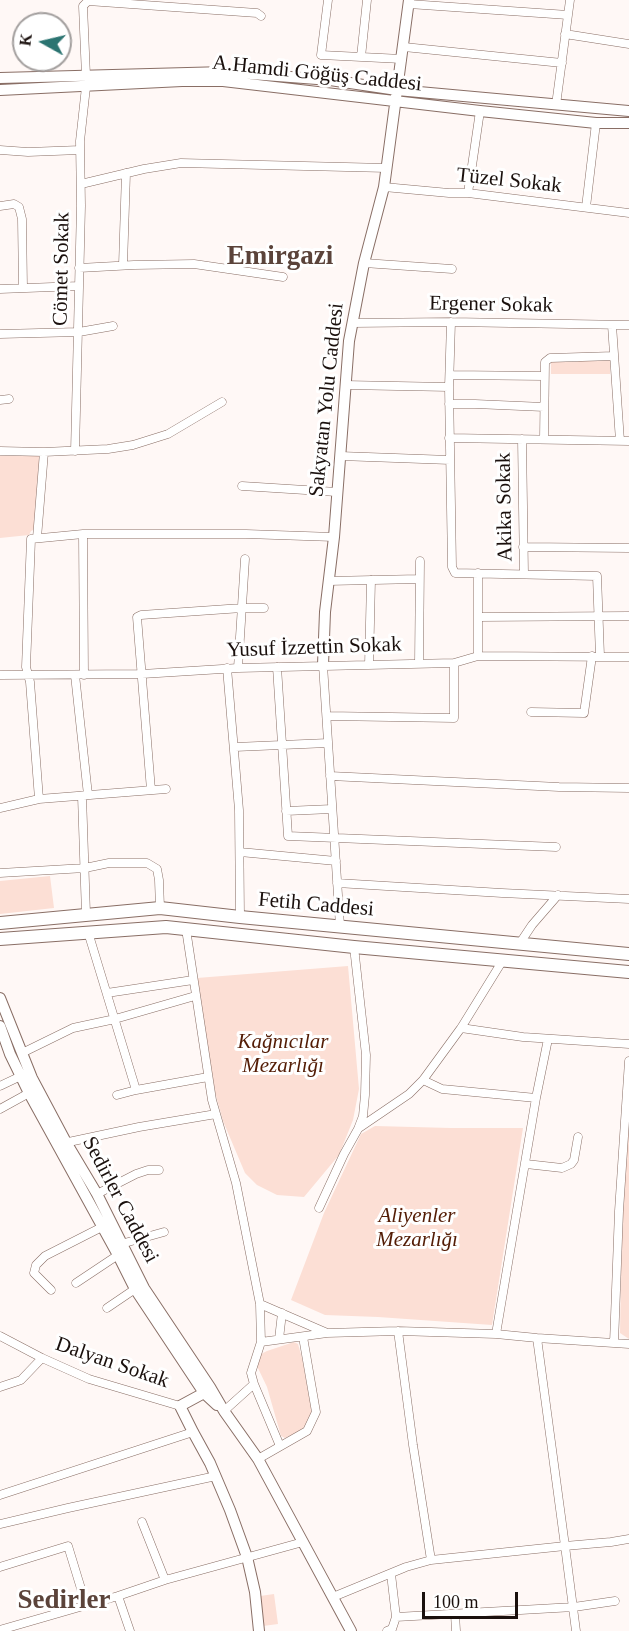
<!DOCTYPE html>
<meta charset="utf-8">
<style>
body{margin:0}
#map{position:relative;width:629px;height:1631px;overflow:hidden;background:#fff8f6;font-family:Georgia,serif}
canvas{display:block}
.north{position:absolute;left:12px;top:12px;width:60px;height:60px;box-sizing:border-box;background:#fff;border:2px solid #a39f9e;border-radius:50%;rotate:278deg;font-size:16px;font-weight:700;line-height:24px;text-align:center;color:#1a100d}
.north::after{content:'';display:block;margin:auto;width:21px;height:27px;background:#2b7471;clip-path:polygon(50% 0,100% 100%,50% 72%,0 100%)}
.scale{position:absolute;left:422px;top:1592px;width:96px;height:27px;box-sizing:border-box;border:3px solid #1a100d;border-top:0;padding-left:8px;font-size:18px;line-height:21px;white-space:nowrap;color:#1a100d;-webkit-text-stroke:4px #fff;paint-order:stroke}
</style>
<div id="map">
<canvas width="629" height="1631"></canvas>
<div class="north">K</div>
<div class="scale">100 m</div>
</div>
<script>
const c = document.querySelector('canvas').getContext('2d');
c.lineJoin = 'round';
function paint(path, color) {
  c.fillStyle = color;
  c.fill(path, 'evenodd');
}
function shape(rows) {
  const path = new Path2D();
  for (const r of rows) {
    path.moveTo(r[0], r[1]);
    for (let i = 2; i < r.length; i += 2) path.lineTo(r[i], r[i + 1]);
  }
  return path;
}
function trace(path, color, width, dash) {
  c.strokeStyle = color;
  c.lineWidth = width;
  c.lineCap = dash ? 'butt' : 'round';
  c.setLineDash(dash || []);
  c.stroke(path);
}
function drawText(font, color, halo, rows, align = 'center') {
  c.font = font + ' Georgia,serif';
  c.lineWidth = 6;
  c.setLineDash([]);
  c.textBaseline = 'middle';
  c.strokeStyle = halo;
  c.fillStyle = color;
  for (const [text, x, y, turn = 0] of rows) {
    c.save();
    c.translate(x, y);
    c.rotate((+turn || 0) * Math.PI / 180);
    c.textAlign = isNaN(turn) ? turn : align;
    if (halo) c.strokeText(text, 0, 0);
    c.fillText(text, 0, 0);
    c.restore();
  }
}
const green = shape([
 [579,359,610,359,610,374,551,374,551,362,578,362],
 [0,456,40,456,35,529,31,531,29,535,0,538],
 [50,876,54,908,0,914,0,881],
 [348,966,359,1089,353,1120,339,1155,304,1197,277,1195,257,1185,245,1173,223,1121,215,1092,197,978],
 [629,1118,629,1339,620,1333,622,1218,625,1159],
 [375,1126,451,1128,523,1128,492,1325,378,1317,325,1315,291,1300,324,1213,361,1134],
 [294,1342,298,1344,302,1358,312,1412,310,1419,302,1430,285,1438,281,1436,267,1387,256,1364,257,1356,267,1351],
 [274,1594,278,1624,263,1626,260,1596]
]);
const street = shape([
 [328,0,321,55,402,59],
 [409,4,568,15],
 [565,34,629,44],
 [404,47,562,63],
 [361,57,367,0],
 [86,76,83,6,88,1,257,13,261,16],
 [556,105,570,0],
 [0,150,28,152,80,150],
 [81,184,144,169,181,163,387,168],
 [384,187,449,193,468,193,629,213],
 [468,193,480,111],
 [0,206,14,204,19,207,22,219,23,288],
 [586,207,596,123],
 [364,263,452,269],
 [123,265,126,173],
 [79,268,134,265,194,264,283,277],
 [0,289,79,286],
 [451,322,449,387,452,567,455,573,597,576,600,656],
 [352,323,451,322,629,325],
 [612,325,620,441],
 [0,334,79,332,113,326],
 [450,375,544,376],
 [345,385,449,387],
 [0,400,9,399],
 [449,404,475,404,544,407],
 [449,438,629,441],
 [522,439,524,574],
 [544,439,545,362,550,358,614,356],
 [0,451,44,452],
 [75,451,81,206,80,141,86,87],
 [340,456,450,460],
 [242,486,337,492],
 [83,534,84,675],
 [37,538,44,452,108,449,133,445,168,434,222,402],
 [523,547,629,548],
 [478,573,478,656],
 [328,581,419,579],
 [478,617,629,616],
 [419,664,420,561],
 [323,665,340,926],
 [369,665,371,580],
 [277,667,288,836,556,847],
 [227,668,239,810,240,917],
 [238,668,245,559],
 [0,675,142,674,238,668,454,663,478,656,629,657],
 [75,675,88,795],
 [531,712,584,713,592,656],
 [327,716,454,718,454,663],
 [235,747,328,743],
 [330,776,559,787,629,788],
 [151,790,137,617,141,615,242,608,264,608],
 [82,796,86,914],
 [39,799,30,682,26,667,31,539,83,534,246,534,334,537],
 [0,808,39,799,166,789],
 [286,811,332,809],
 [240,852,336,861],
 [0,873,85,868,109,863,147,863,157,869,159,880,160,908],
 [337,883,502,893,629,899],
 [186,929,212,1100,236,1183,260,1304,261,1342,251,1373,254,1384,224,1411],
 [88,932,136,1090],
 [520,943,532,925,558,895],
 [107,993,193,980],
 [461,1028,523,1037,629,1044],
 [22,1053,73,1028,115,1019,195,996],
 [423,1080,442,1089,536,1098],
 [0,1086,21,1076],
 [117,1095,136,1090,208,1077],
 [0,1109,29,1093],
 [359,1128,409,1094,423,1080,461,1028,503,960],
 [64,1143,139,1127,216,1114],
 [526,1164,562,1168,571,1164,574,1160,578,1137],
 [97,1194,136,1174,148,1170,159,1170],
 [319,1208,344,1154,358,1129,363,1116,365,1095,366,1055,354,947],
 [121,1244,164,1232],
 [76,1283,118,1255],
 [51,1290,34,1273,36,1265,45,1256,102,1227],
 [260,1304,327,1333,398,1331,496,1334,537,1338,629,1344],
 [107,1308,135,1289],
 [398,1331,413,1445,431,1560],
 [496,1334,536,1098,548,1039],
 [0,1336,42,1358,89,1379,180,1406],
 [537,1338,565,1546,611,1542,629,1539],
 [279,1339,282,1313],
 [261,1342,327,1333],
 [614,1343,619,1211,629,1061],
 [254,1384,280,1446],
 [0,1387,21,1380,42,1358],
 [258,1459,307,1431,316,1412,303,1337],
 [0,1495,193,1432],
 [142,1522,165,1580],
 [0,1524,68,1508,216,1476],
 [0,1567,68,1546,86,1605],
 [118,1596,130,1631],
 [333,1597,406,1567,431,1560,565,1546,576,1631],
 [455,1614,456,1631],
 [396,1617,574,1607,615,1601],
 [0,1630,118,1596,165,1580,303,1542],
 [387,1631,392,1629,396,1617,391,1574]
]);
const secondary = shape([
 [0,78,225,72,330,80,397,90,629,111],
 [0,90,182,81,223,81,480,111,596,123,629,123],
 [323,665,325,612,334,537,349,341,364,263,384,187,409,0],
 [0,998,32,1078,66,1142,97,1194,144,1288,210,1387,224,1411,258,1459,351,1631],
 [0,1026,10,1054,29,1093,118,1255,135,1289,204,1393,217,1405],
 [204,1393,180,1406,193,1432,210,1463,230,1510,247,1557,255,1592,259,1631]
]);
const primary = shape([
 [0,923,160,908,240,917,629,954],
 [0,939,166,927,354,947,629,972]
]);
const streetNames = [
 ["A.Hamdi Göğüş Caddesi",317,74,6],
 ["Tüzel Sokak",509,181,6],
 ["Cömet Sokak",62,269,-89],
 ["Ergener Sokak",491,305,1],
 ["Sakyatan Yolu Caddesi",327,400,-84],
 ["Akika Sokak",505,507,-91],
 ["Yusuf İzzettin Sokak",314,648,-2],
 ["Fetih Caddesi",316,905,5],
 ["Sedirler Caddesi",120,1200,62],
 ["Dalyan Sokak",112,1363,19]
];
const parkNames = [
 ["Kağnıcılar",283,1042],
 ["Mezarlığı",283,1066],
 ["Aliyenler",417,1216],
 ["Mezarlığı",417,1240]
];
const districtNames = [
 ["Emirgazi",280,257],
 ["Sedirler",64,1601]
];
paint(green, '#fcdfd5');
trace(street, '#896e65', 9);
trace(secondary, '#896e65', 12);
trace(primary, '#896e65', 14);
trace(street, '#fff', 8);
trace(secondary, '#fff', 10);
trace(primary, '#fff', 12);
drawText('21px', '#1a100d', '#fff', streetNames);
drawText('italic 21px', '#531c05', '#fff', parkNames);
drawText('bold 27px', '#5b433a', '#fff', districtNames);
</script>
